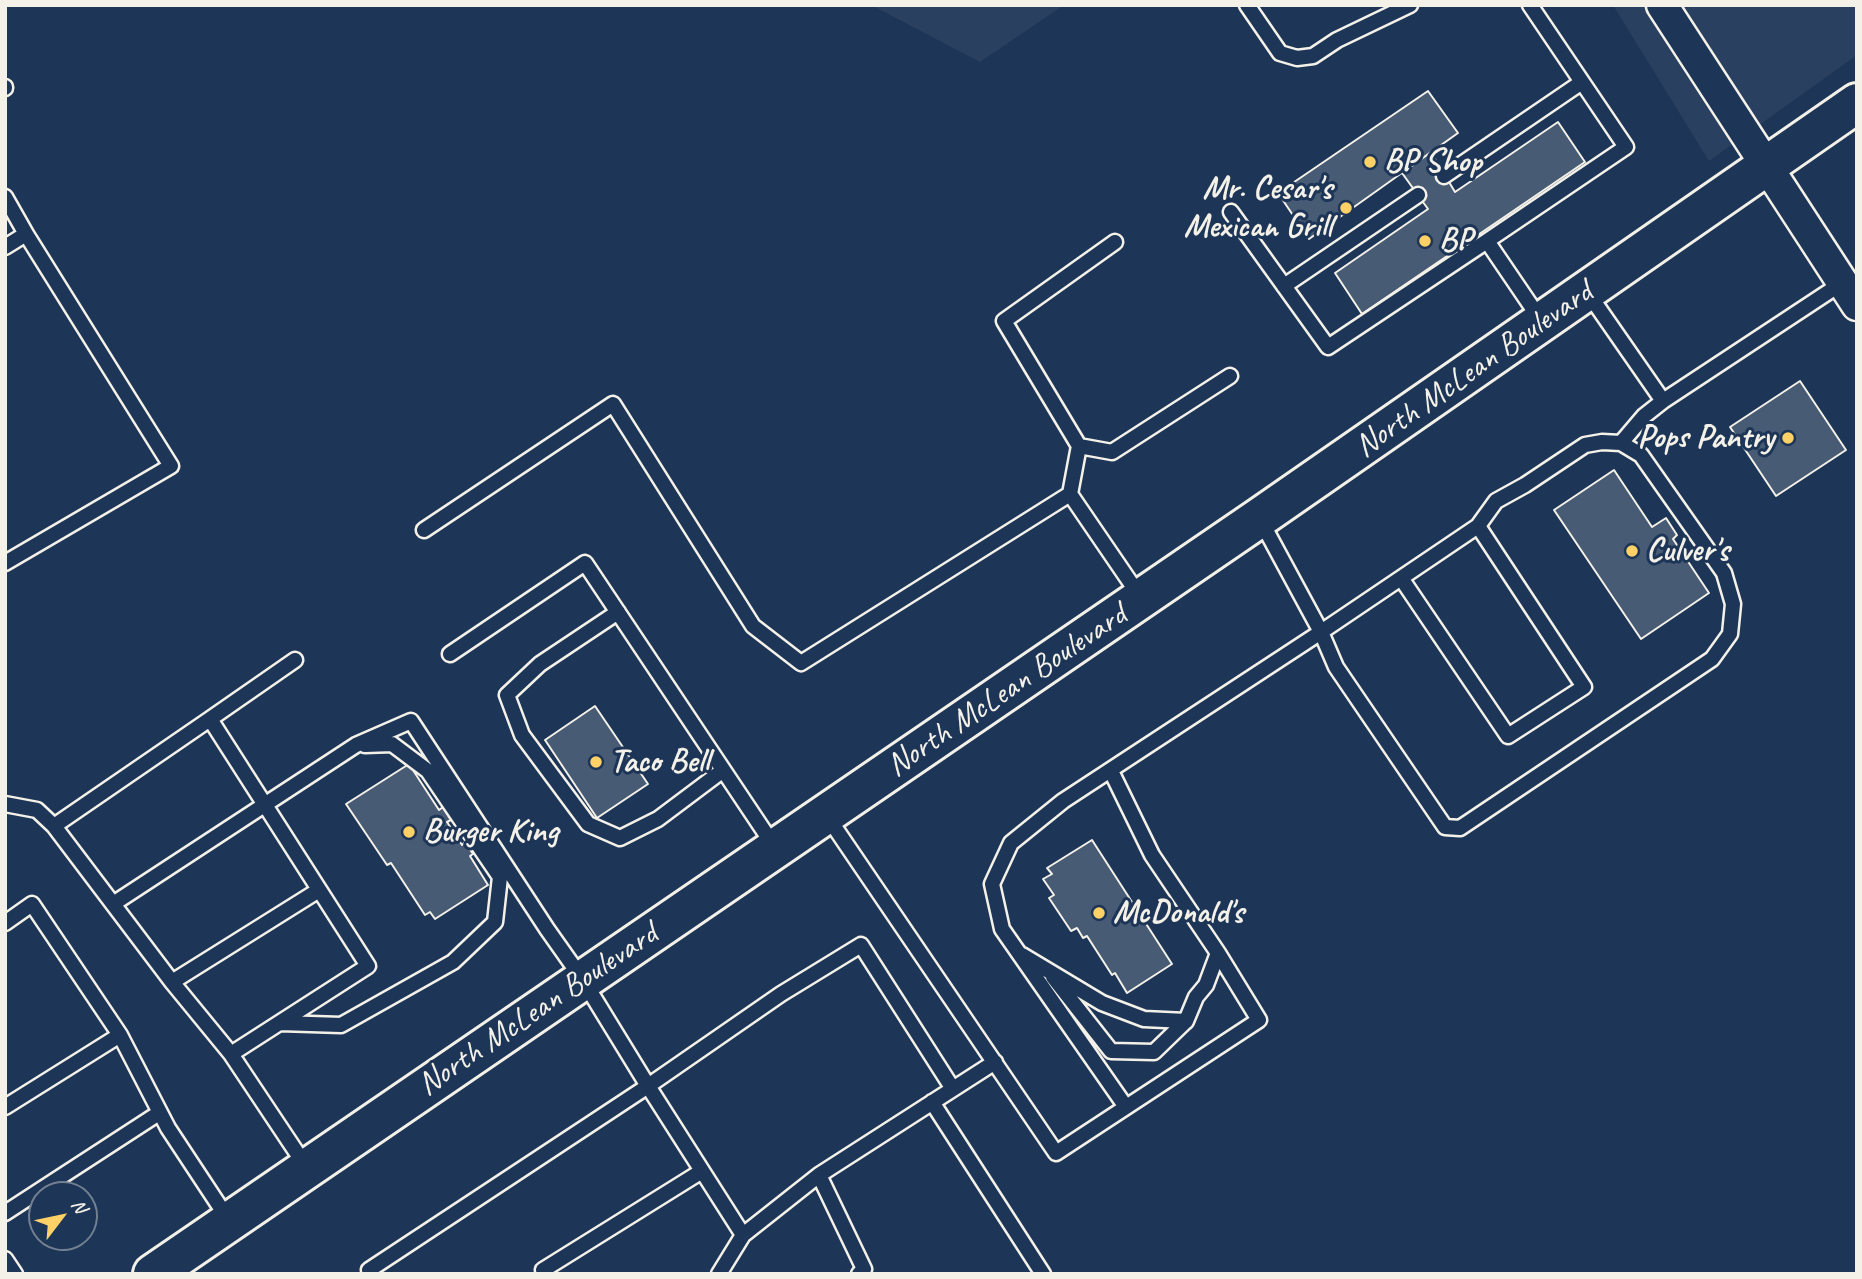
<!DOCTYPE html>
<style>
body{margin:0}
#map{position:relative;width:1862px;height:1279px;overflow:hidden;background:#1d3557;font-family:Caveat,sans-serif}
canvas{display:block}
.frame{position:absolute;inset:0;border:7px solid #f4f1e8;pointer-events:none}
.north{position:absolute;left:28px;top:1181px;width:70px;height:70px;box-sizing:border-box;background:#1d3557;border:2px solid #738091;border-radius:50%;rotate:58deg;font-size:19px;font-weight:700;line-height:28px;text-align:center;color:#f4f1e8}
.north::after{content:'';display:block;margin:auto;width:24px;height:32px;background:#ffd166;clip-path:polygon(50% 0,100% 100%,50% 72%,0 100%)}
</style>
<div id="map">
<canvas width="1862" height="1279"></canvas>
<div class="frame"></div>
<div class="north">N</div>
</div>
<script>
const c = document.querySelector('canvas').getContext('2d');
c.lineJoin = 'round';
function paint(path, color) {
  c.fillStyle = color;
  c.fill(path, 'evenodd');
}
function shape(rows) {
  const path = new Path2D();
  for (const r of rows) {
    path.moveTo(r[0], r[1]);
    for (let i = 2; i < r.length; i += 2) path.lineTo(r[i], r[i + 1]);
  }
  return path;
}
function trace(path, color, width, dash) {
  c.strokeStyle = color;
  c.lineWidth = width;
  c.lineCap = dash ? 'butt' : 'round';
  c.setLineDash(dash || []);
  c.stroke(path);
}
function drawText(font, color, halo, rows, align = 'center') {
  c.font = font + ' Caveat,sans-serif';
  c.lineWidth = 6;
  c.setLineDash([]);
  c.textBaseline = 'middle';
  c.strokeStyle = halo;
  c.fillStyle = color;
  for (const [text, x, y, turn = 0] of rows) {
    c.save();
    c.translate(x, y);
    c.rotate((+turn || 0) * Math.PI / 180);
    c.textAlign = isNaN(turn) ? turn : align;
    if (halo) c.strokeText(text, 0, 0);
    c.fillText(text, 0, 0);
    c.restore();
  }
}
const built = shape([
 [871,5,1064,5,980,62],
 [1613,5,1857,5,1857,55,1709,161]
]);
const building = shape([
 [1428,91,1458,133,1309,239,1278,193,1428,91],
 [1558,122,1585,162,1362,314,1335,273,1428,209,1402,173,1431,152,1455,192,1558,122],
 [1800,381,1846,450,1776,496,1730,427,1800,381],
 [1614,470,1652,527,1666,518,1677,535,1673,539,1709,593,1641,639,1554,510,1614,470],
 [595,706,648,784,597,818,545,740,595,706],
 [409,764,439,810,443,807,451,820,447,822,462,845,465,842,473,854,470,856,488,885,435,919,430,912,425,915,391,863,387,865,346,804,409,764],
 [1092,840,1172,964,1127,993,1115,973,1112,975,1087,936,1083,938,1077,928,1071,931,1049,898,1054,895,1043,879,1052,874,1047,868,1092,840]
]);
const service = shape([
 [1247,5,1280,53,1297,58,1313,56,1337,40,1410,5],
 [5,87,5,88],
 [1444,176,1582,82],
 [5,197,26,234],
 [1231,212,1328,347,1487,241,1540,319],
 [1487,241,1626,147,1530,5],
 [5,247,26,234,171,466,5,563],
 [1284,286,1418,195],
 [1588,293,1663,401,1842,283],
 [1621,443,1644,416,1663,401],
 [1079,446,1112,452,1230,376],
 [1070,494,1079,446,1004,321,1115,242],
 [424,530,613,404,753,626,801,663,1070,494,1141,598],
 [1401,578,1508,736,1584,687,1478,526,1401,578,1321,632,1336,667,1445,827,1460,828,1712,659,1730,634,1733,604,1724,573,1641,455,1621,443,1602,442,1585,445,1525,485,1496,501,1478,526],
 [618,612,540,664,507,695,522,735,588,824,620,838,658,819,722,771],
 [450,654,585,563,774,846],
 [210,719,295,660],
 [5,804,37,810,54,826,172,982,231,1054,307,1168],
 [827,816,1056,1153,1259,1020,1218,953,1152,855,1111,771],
 [54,826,210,719,368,966,231,1054],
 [113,904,356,745,411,721,547,929,583,980,648,1086,743,1235,819,1175,995,1062],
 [5,923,32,904,120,1035,168,1128,228,1219],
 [1022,955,1102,1003,1144,1019,1186,1021,1196,997,1206,985,1218,953],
 [1053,977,1111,1051,1154,1052,1186,1021],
 [172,982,319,890],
 [280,1023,341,1025,453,962,495,922,500,877,428,771,392,744,365,745],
 [932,1102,1043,1274],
 [5,1107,120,1035],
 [1126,1107,1002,929,992,884,1011,843,1063,801,1321,632,1261,521],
 [819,1175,864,1269,859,1274],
 [5,1213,159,1113],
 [5,1259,15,1274],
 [369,1270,648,1086,781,994,861,945,953,1089],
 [543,1270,702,1171],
 [719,1274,743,1235]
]);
const minor = shape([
 [1662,5,1857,305]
]);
const secondary = shape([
 [153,1274,1259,518,1857,103]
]);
const markers = [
 [1370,162,7,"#ffd166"],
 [1346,208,7,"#ffd166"],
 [1425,241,7,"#ffd166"],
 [1788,438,7,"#ffd166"],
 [1632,551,7,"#ffd166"],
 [596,762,7,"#ffd166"],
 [409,832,7,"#ffd166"],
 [1099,913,7,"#ffd166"]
];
const poiNames = [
 ["BP Shop",1384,162],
 ["Mr. Cesar's",1332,189,"right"],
 ["Mexican Grill",1332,227,"right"],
 ["BP",1439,241],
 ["Pops Pantry",1774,438,"right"],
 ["Culver's",1646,551],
 ["Taco Bell",610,762],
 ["Burger King",423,832],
 ["McDonald's",1113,913]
];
const streetNames = [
 ["North McLean Boulevard",1474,370,-35],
 ["North McLean Boulevard",1007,691,-34],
 ["North McLean Boulevard",538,1010,-34]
];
paint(built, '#2a4060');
paint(building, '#485b74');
trace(building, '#f4f1e8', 2);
trace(service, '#f4f1e8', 19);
trace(minor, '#f4f1e8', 35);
trace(secondary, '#f4f1e8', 44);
trace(service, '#1d3557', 14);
trace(minor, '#1d3557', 30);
trace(secondary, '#1d3557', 38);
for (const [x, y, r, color] of markers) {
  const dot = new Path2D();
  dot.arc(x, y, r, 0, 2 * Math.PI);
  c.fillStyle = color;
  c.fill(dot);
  trace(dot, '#1d3557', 2.5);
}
drawText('bold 33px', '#f4f1e8', '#1d3557', poiNames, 'left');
drawText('33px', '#f4f1e8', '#1d3557', streetNames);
</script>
